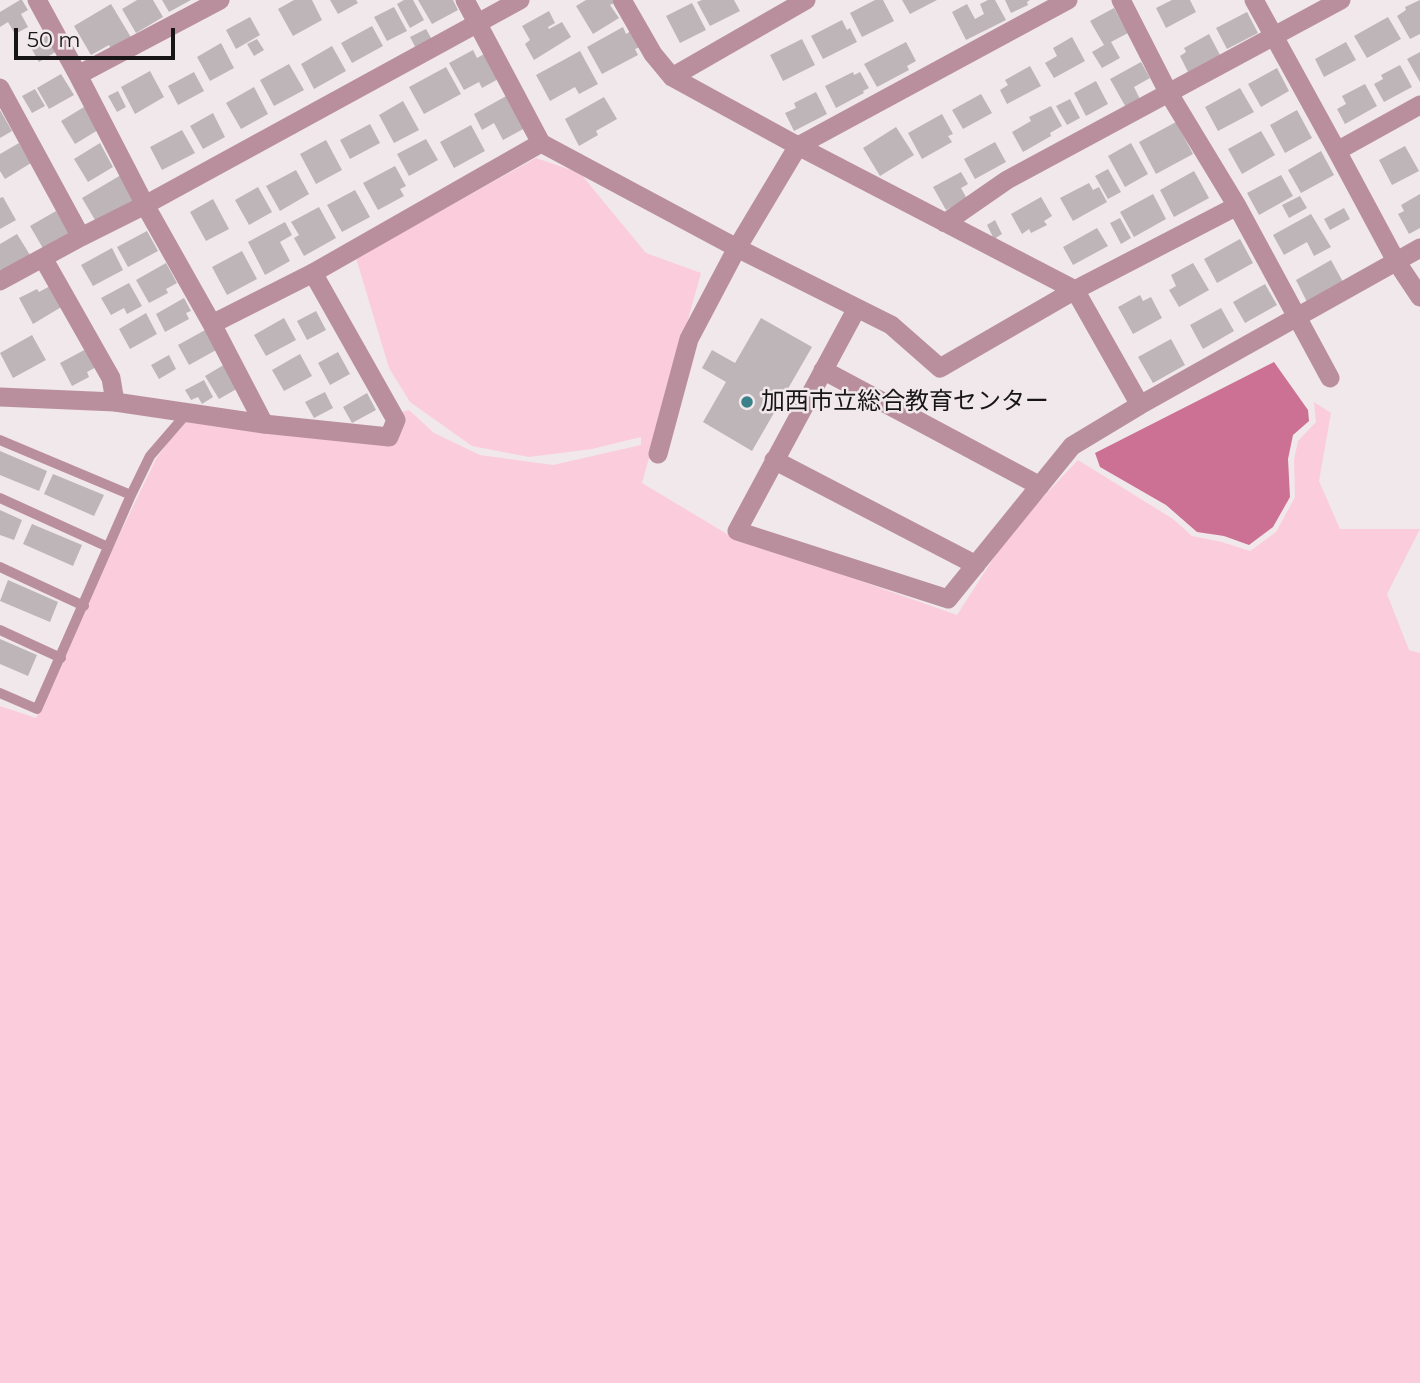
<!DOCTYPE html>
<meta charset="utf-8">
<style>
body{margin:0}
#map{position:relative;width:1420px;height:1383px;overflow:hidden;background:#f0e8ea;font-family:Montserrat,sans-serif}
canvas{display:block}
.scale{position:absolute;left:14px;top:28px;width:161px;height:32px;box-sizing:border-box;border:4px solid #181516;border-top:0;padding-left:9px;font-size:21px;line-height:24px;white-space:nowrap;color:#181516;-webkit-text-stroke:5px #f0e8ea;paint-order:stroke}
</style>
<div id="map">
<canvas width="1420" height="1383"></canvas>
<div class="scale">50 m</div>
</div>
<script>
const c = document.querySelector('canvas').getContext('2d');
c.lineJoin = 'round';
function paint(path, color) {
  c.fillStyle = color;
  c.fill(path, 'evenodd');
}
function shape(rows) {
  const path = new Path2D();
  for (const r of rows) {
    path.moveTo(r[0], r[1]);
    for (let i = 2; i < r.length; i += 2) path.lineTo(r[i], r[i + 1]);
  }
  return path;
}
function trace(path, color, width, dash) {
  c.strokeStyle = color;
  c.lineWidth = width;
  c.lineCap = dash ? 'butt' : 'round';
  c.setLineDash(dash || []);
  c.stroke(path);
}
function drawText(font, color, halo, rows, align = 'center') {
  c.font = font + ' Montserrat,"Noto Sans JP",sans-serif';
  c.lineWidth = 5;
  c.setLineDash([]);
  c.textBaseline = 'middle';
  c.strokeStyle = halo;
  c.fillStyle = color;
  for (const [text, x, y, turn = 0] of rows) {
    c.save();
    c.translate(x, y);
    c.rotate((+turn || 0) * Math.PI / 180);
    c.textAlign = isNaN(turn) ? turn : align;
    if (halo) c.strokeText(text, 0, 0);
    c.fillText(text, 0, 0);
    c.restore();
  }
}
const green = shape([
 [536,158,580,173,646,253,701,273,642,483,727,534,957,615,1011,531,1078,460,1173,519,1192,536,1222,542,1250,551,1276,532,1295,497,1294,460,1298,441,1316,422,1314,402,1331,413,1319,481,1340,529,1420,529,1387,594,1409,650,1420,653,1420,1383,0,1383,0,706,36,718,111,552,156,459,188,415,389,429,403,412,409,410,434,433,480,455,553,465,641,445,641,437,592,449,529,457,472,446,410,402,389,368,356,258]
]);
const water = shape([
 [1274,362,1308,410,1309,421,1293,435,1288,459,1290,497,1273,527,1249,545,1224,536,1197,532,1166,505,1100,467,1095,453]
]);
const building = shape([
 [20,0,22,0,28,10,21,14,28,27,15,34,8,22,0,27,0,12],
 [137,0,153,0,163,17,136,33,122,9],
 [162,0,191,0,169,12],
 [294,0,312,0,322,20,293,36,278,9],
 [330,0,356,0,358,3,338,14],
 [404,0,413,0,424,20,410,28,397,4],
 [418,0,453,0,458,10,432,24],
 [586,0,612,0,614,3,610,5,619,18,593,34,576,6],
 [702,0,734,0,740,11,710,26,697,2],
 [875,0,883,0,894,21,862,37,850,13],
 [902,0,937,0,910,14],
 [988,0,995,0,1006,20,966,40,952,12,967,4,975,19,984,14,980,4],
 [1005,0,1030,0,1027,2,1028,5,1011,13],
 [1172,0,1190,0,1196,12,1166,28,1156,8],
 [1420,0,1420,34,1410,39,1397,16,1406,10,1405,7],
 [692,3,706,30,680,43,666,16],
 [111,4,132,39,112,51,109,45,91,55,74,26],
 [394,7,407,31,387,41,374,17],
 [1114,8,1128,33,1111,42,1120,58,1102,68,1092,52,1104,45,1090,21],
 [549,11,555,23,548,27,549,29,562,22,571,37,534,60,525,44,530,40,522,26],
 [1247,12,1258,33,1227,49,1216,28],
 [250,17,260,35,236,49,226,30],
 [1388,17,1401,39,1367,58,1354,36],
 [842,20,847,30,850,28,857,42,823,59,811,36],
 [372,26,383,46,352,63,341,43],
 [623,27,626,34,631,31,640,47,635,49,638,55,602,74,587,47],
 [426,29,435,45,419,54,410,37],
 [1209,34,1220,55,1188,72,1180,56,1186,52,1184,48],
 [48,35,57,51,39,62,30,46],
 [1072,37,1085,61,1054,78,1045,63,1057,56,1053,48],
 [257,39,264,50,254,56,247,44],
 [802,39,815,65,783,81,770,55],
 [906,42,916,61,907,66,909,70,877,87,864,64],
 [1346,42,1356,60,1324,77,1315,59],
 [221,43,234,68,210,81,197,57],
 [332,46,346,71,314,89,301,64],
 [473,50,477,58,486,53,500,78,482,88,479,82,464,90,449,63],
 [580,51,598,84,579,94,575,87,550,101,536,75],
 [1420,52,1420,82,1407,59],
 [1141,62,1150,78,1134,87,1142,103,1128,111,1110,79],
 [289,64,304,90,274,106,260,80],
 [1400,65,1412,87,1384,102,1374,84,1383,79,1381,75],
 [1030,66,1041,86,1007,104,1000,90,1008,85,1005,80],
 [446,67,461,94,424,114,409,87],
 [1277,68,1289,91,1261,107,1248,84],
 [150,71,164,97,135,114,121,87],
 [194,72,204,91,178,105,168,86],
 [853,72,854,75,860,72,869,88,863,91,864,93,836,108,825,86],
 [61,74,74,95,49,109,37,88],
 [1096,81,1108,104,1086,116,1074,93],
 [1365,84,1377,106,1345,124,1337,109,1346,104,1342,96],
 [254,87,268,114,241,129,226,103],
 [1240,88,1254,112,1218,131,1205,107],
 [35,89,45,106,32,113,22,96],
 [118,91,126,107,117,112,108,96],
 [816,92,827,114,794,131,785,113,796,108,794,103],
 [981,94,992,113,963,129,952,110],
 [508,95,525,128,503,140,494,123,482,130,474,114],
 [604,97,617,119,596,131,598,135,579,146,565,119],
 [1070,99,1080,118,1067,125,1056,106],
 [403,101,419,130,394,143,379,115],
 [1051,106,1062,126,1050,133,1051,136,1023,152,1012,132,1031,121,1029,117],
 [84,107,98,130,75,144,61,121],
 [0,110,12,131,0,138],
 [1297,110,1312,138,1285,153,1270,125],
 [213,113,225,137,203,149,190,126],
 [942,114,953,134,948,136,952,142,922,159,908,133],
 [1176,122,1193,154,1156,174,1139,142],
 [370,124,380,143,350,159,340,140],
 [471,125,485,151,454,168,440,142],
 [896,127,914,155,880,176,863,148],
 [182,130,195,153,162,170,150,147],
 [1261,131,1275,155,1242,174,1228,149],
 [426,139,438,160,409,176,397,154],
 [326,140,342,170,316,184,300,154],
 [995,142,1006,162,975,179,964,159],
 [19,143,31,163,5,179,0,171,0,154],
 [100,143,113,167,88,182,74,159],
 [1131,143,1148,174,1125,187,1108,156],
 [1405,146,1419,171,1392,185,1379,160],
 [1321,151,1334,175,1301,193,1288,170],
 [395,166,406,186,400,189,404,196,378,210,363,183],
 [1108,169,1121,192,1108,199,1095,176],
 [296,170,309,194,280,211,266,186],
 [1194,171,1209,198,1174,217,1160,190],
 [961,172,968,184,961,188,967,199,946,210,933,187],
 [121,175,137,202,98,225,82,198],
 [1281,175,1293,196,1259,215,1247,193],
 [1089,183,1093,190,1099,187,1107,202,1073,221,1060,198],
 [258,187,272,212,249,225,235,200],
 [355,190,370,217,342,232,327,205],
 [1153,194,1166,219,1134,237,1120,212],
 [1420,194,1420,228,1409,234,1398,214,1404,211,1401,205],
 [1300,196,1307,208,1289,218,1282,205],
 [3,197,16,220,0,229,0,198],
 [1041,197,1052,216,1044,221,1047,225,1031,233,1029,229,1022,234,1011,214],
 [213,199,229,229,206,241,190,212],
 [319,207,336,238,304,256,294,238,299,235,291,222],
 [1344,208,1350,219,1330,230,1324,219],
 [56,211,70,234,44,250,30,226],
 [1311,214,1331,247,1314,256,1307,242,1284,255,1273,235],
 [1120,218,1131,238,1121,244,1110,223],
 [995,220,1002,234,994,239,987,225],
 [285,222,292,235,280,242,290,261,265,275,248,242],
 [1097,228,1108,246,1073,265,1063,247],
 [147,231,158,251,128,267,117,247],
 [17,234,30,255,1,272,0,269,0,244],
 [1240,239,1253,263,1217,283,1204,259],
 [112,248,123,270,93,286,81,265],
 [242,251,257,279,227,295,212,267],
 [1331,260,1343,282,1307,302,1296,280],
 [166,263,177,283,166,289,168,293,149,303,136,280],
 [1193,263,1209,290,1179,307,1169,290,1176,286,1171,275],
 [129,283,142,306,127,314,124,308,111,315,101,298],
 [1265,284,1277,305,1245,323,1233,302],
 [52,285,63,306,33,324,19,298,37,289,39,292],
 [1140,295,1143,301,1151,297,1162,318,1133,334,1118,307],
 [184,298,191,311,186,313,189,319,165,332,156,314],
 [1221,308,1234,331,1203,349,1190,325],
 [316,311,326,330,307,340,297,321],
 [146,313,157,334,130,349,119,329],
 [284,318,296,340,266,356,254,335],
 [761,318,812,347,752,451,703,422,726,382,702,368,712,350,735,363],
 [207,329,218,349,189,365,178,345],
 [32,335,46,360,13,378,0,353],
 [1171,339,1185,365,1153,383,1138,357],
 [88,348,98,366,87,372,89,377,72,386,60,363],
 [338,352,350,374,330,385,318,363],
 [300,354,312,376,284,391,272,370],
 [169,355,176,369,159,379,151,365],
 [227,363,240,387,219,399,205,376],
 [204,380,213,397,202,404,198,397,191,400,185,390],
 [325,392,333,408,314,418,305,402],
 [367,393,376,410,352,423,343,407],
 [0,451,47,471,39,491,0,475],
 [53,474,104,495,94,516,44,494],
 [0,510,22,520,14,540,0,535],
 [32,524,82,545,73,566,23,544],
 [8,580,58,602,50,622,0,601],
 [0,639,37,655,28,676,0,664]
]);
const service = shape([
 [0,440,131,495],
 [0,498,108,547],
 [0,567,84,606],
 [0,630,61,658],
 [0,693,37,709,131,495,150,456,188,412]
]);
const minor = shape([
 [37,0,78,75,145,205,212,324,264,424],
 [622,0,653,54,672,77,798,146,1075,290,1140,405],
 [1121,0,1168,92,1237,206,1330,378],
 [1254,0,1337,151,1396,261,1420,297],
 [78,75,220,0],
 [672,77,806,0],
 [0,88,81,237],
 [541,143,737,248,891,325,940,368,1075,290,1237,206],
 [1337,151,1420,105],
 [945,223,1007,180,1341,0],
 [43,258,111,378,115,402],
 [0,281,81,237,145,205,520,0],
 [857,308,737,531,948,599,1072,446,1140,405,1420,248],
 [212,324,313,273],
 [823,370,1040,486],
 [658,454,689,339,737,248,798,146,1068,0],
 [774,460,976,565]
]);
const tertiary = shape([
 [0,397,115,402,264,424,389,437,396,420,313,273,541,143,465,0]
]);
const markers = [
 [747,402,7,"#3a818a"]
];
const poiNames = [
 ["加西市立総合教育センター",761,402]
];
paint(green, '#fbcddc');
paint(water, '#cc7193');
paint(building, '#bdb5b7');
trace(service, '#ba8f9d', 10);
trace(minor, '#ba8f9d', 19);
trace(tertiary, '#ba8f9d', 19);
for (const [x, y, r, color] of markers) {
  const dot = new Path2D();
  dot.arc(x, y, r, 0, 2 * Math.PI);
  c.fillStyle = color;
  c.fill(dot);
  trace(dot, '#f0e8ea', 2.5);
}
drawText('24px', '#181516', '#f0e8ea', poiNames, 'left');
</script>
